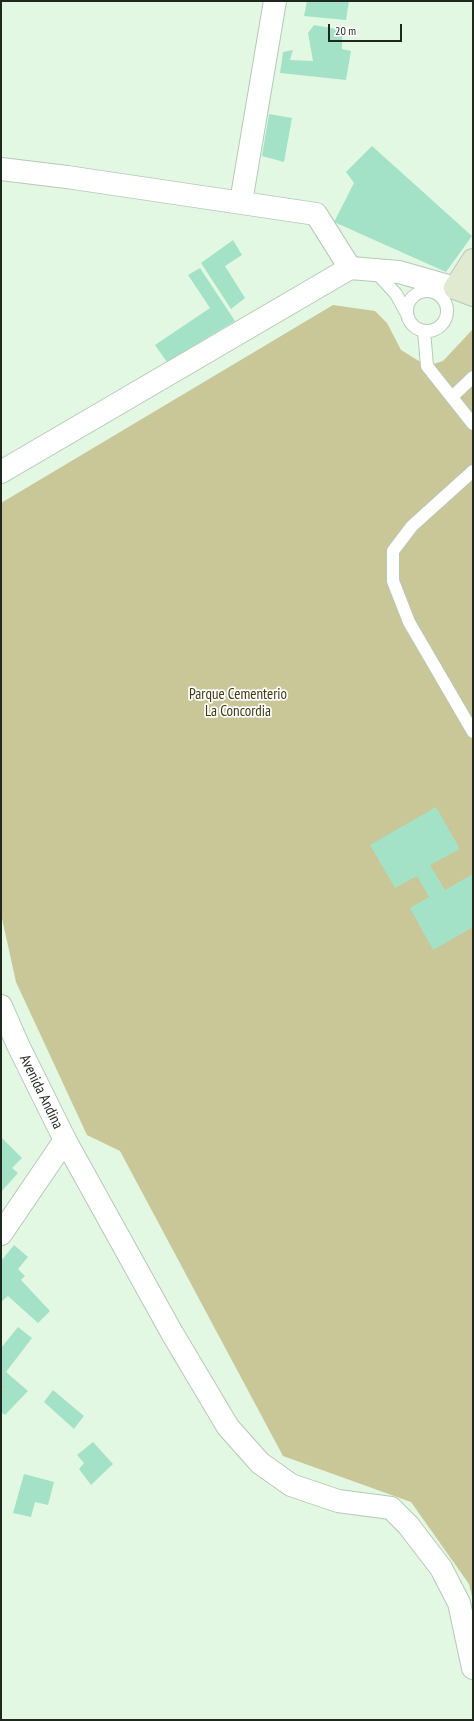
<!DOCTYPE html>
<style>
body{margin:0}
#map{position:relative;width:474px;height:1721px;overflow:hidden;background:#e2f8e3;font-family:"PT Sans Narrow",sans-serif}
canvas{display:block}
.frame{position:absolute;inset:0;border:2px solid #1f271f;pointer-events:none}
.scale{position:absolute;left:328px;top:24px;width:74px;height:18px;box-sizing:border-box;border:2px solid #1f271f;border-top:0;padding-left:5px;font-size:12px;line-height:14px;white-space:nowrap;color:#1f271f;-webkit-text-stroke:3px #fefefe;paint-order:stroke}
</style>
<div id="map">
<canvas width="474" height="1721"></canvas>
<div class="frame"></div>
<div class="scale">20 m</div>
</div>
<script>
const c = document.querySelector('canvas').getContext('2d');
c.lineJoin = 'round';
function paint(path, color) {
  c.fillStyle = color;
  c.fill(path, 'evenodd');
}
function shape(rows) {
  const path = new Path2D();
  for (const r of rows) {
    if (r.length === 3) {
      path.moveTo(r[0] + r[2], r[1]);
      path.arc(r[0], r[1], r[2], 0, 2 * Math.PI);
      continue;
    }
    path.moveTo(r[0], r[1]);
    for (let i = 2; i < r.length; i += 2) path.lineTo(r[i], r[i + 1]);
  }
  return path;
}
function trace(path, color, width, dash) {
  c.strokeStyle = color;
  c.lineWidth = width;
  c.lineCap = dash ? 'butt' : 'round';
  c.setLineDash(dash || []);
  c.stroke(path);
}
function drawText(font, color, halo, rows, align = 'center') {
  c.font = font + ' "PT Sans Narrow",sans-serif';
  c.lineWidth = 3.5;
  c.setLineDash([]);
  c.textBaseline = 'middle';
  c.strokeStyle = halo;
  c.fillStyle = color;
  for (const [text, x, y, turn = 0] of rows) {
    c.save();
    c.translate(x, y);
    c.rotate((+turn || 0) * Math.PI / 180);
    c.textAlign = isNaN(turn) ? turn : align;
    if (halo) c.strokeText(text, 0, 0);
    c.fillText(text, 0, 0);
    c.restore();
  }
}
const green = shape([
 [333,305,375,311,387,323,401,350,427,366,443,361,473,329,473,1601,469,1584,411,1502,283,1456,120,1151,87,1135,16,982,1,914,1,503]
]);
const building = shape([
 [307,1,349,1,346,20,304,16],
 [314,25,342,30,342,49,351,51,346,80,280,73,283,52,293,50,290,60,313,61,308,33],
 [269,114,292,118,284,162,262,156],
 [372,146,472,236,446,272,334,222,354,183,346,172],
 [233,240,242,255,225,266,245,298,231,309,201,263],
 [200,268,235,321,167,362,155,345,210,308,188,275],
 [436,807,460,849,430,865,445,890,473,874,473,927,433,950,410,908,429,897,417,876,395,888,370,845],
 [1,1137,22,1158,12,1168,18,1173,1,1192],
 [14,1245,28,1257,18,1269,25,1276,21,1280,50,1311,38,1323,8,1296,1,1302,1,1261],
 [18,1327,32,1338,6,1372,28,1391,5,1415,1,1412,1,1391,3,1389,1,1388,1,1348],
 [53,1390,84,1416,74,1429,44,1402],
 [93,1442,113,1464,91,1485,79,1469,84,1463,77,1455],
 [24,1474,54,1482,48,1505,35,1502,31,1517,13,1513]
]);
const service = shape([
 [374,270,396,294,407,314],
 [427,311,20],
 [424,331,427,366,473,424],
 [452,397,473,377],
 [473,471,412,526,393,551,393,581,409,622,473,732]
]);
const minor = shape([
 [1,169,67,177,316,214,350,268],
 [241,202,275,1],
 [65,1140,172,1333,228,1427,260,1463,291,1485,338,1501,391,1508,408,1525,441,1568,459,1603,473,1668]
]);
const tertiary = shape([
 [1,472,350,268,399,272,455,288],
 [1,1006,18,1045,65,1140,1,1234]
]);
const secondary = shape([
 [473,260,455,288,473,295]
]);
const parkNames = [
 ["Parque Cementerio",238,695],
 ["La Concordia",238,712]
];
const streetNames = [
 ["Avenida Andina",41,1092,64]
];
paint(green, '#c9c697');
paint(building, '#a4e2c8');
trace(service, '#b5cab6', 14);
trace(minor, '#b5cab6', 24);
trace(tertiary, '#b5cab6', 24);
trace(secondary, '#b5cab6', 24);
trace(service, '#fff', 12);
trace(minor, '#fff', 22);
trace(tertiary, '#fff', 22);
trace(secondary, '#e1ead0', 22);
drawText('15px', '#3e3a0f', '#fefefe', parkNames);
drawText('15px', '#1f271f', '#fefefe', streetNames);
</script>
